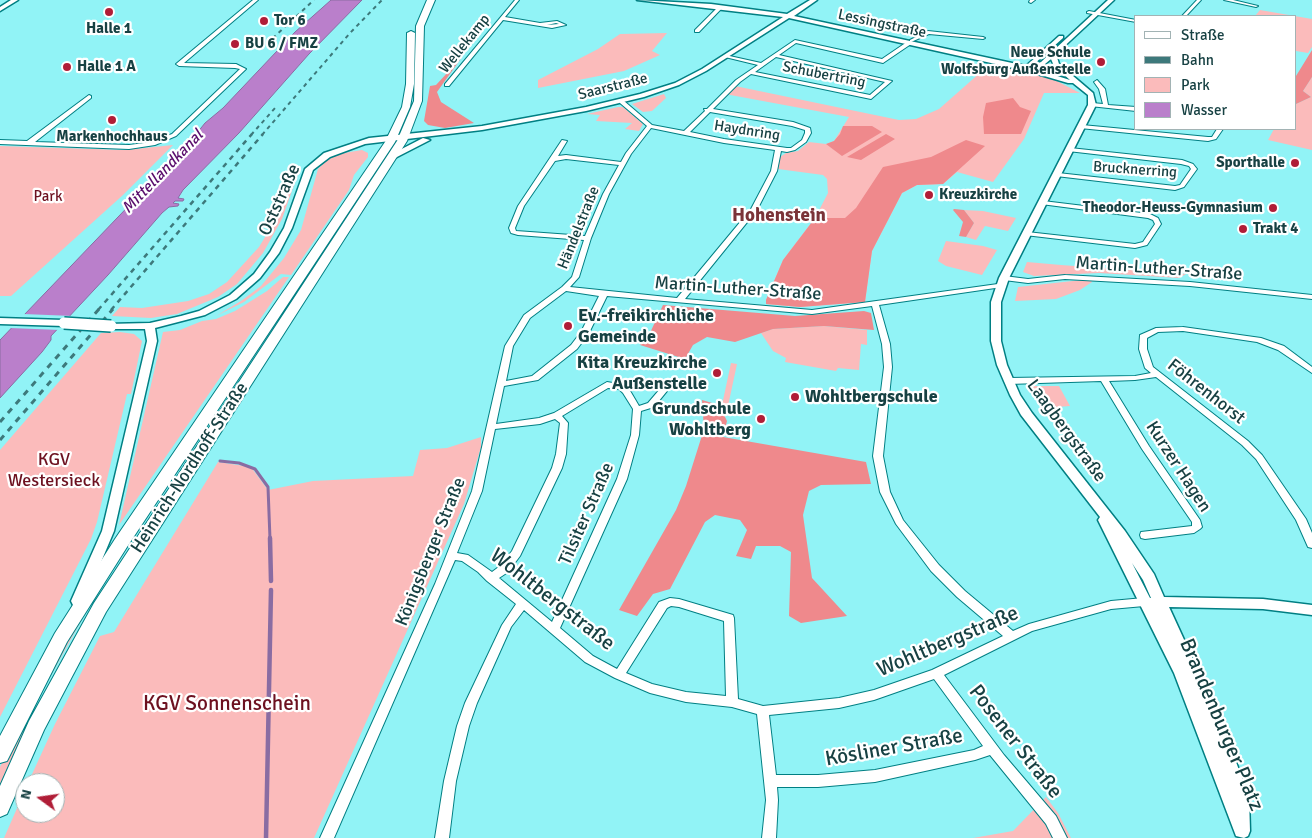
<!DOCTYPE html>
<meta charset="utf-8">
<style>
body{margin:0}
#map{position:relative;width:1312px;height:838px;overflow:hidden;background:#91f3f6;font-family:Signika,sans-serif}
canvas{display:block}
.legend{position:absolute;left:1134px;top:15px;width:162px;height:115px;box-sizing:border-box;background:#fff;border:1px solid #a2b3b4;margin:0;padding:6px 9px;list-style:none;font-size:15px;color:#174143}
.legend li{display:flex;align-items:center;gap:10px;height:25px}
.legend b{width:25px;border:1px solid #a2b3b4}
.north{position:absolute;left:15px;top:773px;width:50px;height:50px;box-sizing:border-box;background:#fff;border:1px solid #a2b3b4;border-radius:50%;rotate:284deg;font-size:14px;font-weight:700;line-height:20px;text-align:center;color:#174143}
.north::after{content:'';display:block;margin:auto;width:18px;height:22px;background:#b01d37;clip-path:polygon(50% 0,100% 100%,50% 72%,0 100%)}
</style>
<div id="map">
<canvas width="1312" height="838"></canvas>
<ul class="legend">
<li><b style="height:6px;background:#fff"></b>Straße</li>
<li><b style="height:6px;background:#3d797b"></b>Bahn</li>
<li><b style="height:14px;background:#fbbbbb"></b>Park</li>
<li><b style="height:14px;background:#ba7fcb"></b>Wasser</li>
</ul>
<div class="north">N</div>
</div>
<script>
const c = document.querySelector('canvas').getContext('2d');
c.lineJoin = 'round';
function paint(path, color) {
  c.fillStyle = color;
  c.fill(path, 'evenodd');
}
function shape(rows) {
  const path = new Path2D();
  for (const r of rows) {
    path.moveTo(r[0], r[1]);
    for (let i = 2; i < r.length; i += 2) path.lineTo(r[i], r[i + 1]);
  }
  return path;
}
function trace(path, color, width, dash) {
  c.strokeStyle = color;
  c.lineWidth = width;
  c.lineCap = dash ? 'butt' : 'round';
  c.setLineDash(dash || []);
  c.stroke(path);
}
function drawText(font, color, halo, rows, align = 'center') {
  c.font = font + ' Signika,sans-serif';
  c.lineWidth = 4.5;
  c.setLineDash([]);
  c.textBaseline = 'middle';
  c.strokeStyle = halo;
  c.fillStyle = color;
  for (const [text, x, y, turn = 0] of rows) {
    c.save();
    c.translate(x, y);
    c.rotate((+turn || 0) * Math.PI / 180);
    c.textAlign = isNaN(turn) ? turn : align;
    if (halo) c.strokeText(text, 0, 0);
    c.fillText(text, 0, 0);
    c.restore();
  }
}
const green = shape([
 [1260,10,1312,19,1312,47,1308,53,1296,51,1296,16,1255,16],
 [667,33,652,51,660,55,624,71,538,88,538,80,598,49,620,34],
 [990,64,1049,77,1080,93,1044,93,1024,139,993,182,957,172,943,184,917,185,902,193,872,251,865,302,800,307,766,304,766,300,783,260,815,218,828,193,827,179,823,175,778,169,780,157,786,153,798,151,809,142,826,144,834,141,849,117,725,94,735,86,899,120,916,119,939,109],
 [1312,77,1312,150,1268,140,1274,129,1296,129,1296,104,1311,97,1303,91],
 [664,94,666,98,652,111,643,112,632,104],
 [618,107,623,107,643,124,639,131,625,129,632,123,596,121,600,115,587,114],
 [173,145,123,195,11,296,0,296,0,146,125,150],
 [362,150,368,153,368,157,354,175,349,190,291,275,281,274,244,302,216,316,241,301,261,286,284,258,301,230,318,169,326,161,338,154],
 [296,168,300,168,282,219,263,253,237,284,218,297,177,314,151,318,112,316,120,307,142,308,188,301,209,294,227,282,259,247,276,219,291,176],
 [964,210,983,211,1016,218,1008,231,985,226,976,240,966,237,974,223],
 [946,241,983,246,997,250,982,275,946,266,938,261],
 [1027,262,1061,265,1186,274,1179,278,1099,273,1034,276,1023,272],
 [283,277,289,277,119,525,163,332,180,330,202,321,216,319,235,311,267,291],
 [1091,279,1092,282,1080,290,1056,299,1015,301,1018,287],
 [824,326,867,330,867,345,861,344,859,370,838,368,836,371,785,362,786,358,773,351,761,333,773,329],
 [120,332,134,334,142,341,131,394,127,394,97,522,91,539,0,717,0,450,101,333],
 [731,363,737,364,728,406,722,405],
 [1031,386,1059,386,1070,406,1045,408],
 [481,437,481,447,464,504,314,838,4,838,25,790,25,813,55,813,55,783,28,783,55,724,100,636,114,632,218,462,251,467,268,490,313,481,413,476,420,450,447,448],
 [91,603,29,715,23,739,0,791,0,767,25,715,53,662],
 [1046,797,1058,813,1071,838,973,838,1013,831]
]);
const forest = shape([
 [1312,50,1312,77,1303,91,1311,97,1296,104,1296,76],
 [462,57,437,92,441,102,474,123,445,128,428,125,424,121,430,86,436,85],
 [1013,98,1020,107,1031,111,1021,134,984,134,983,117,986,103],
 [843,126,872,126,882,132,842,156,826,144,834,141,840,134],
 [886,134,895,139,861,160,847,157],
 [966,140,985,146,943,184,917,185,902,193,872,251,865,302,800,307,766,304,766,300,783,260,815,218,845,218,856,208,883,167,931,157],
 [954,209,964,210,974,223,966,237,959,236,963,222,953,210],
 [663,305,795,316,864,311,871,313,874,330,824,326,773,329,735,342,707,337,693,345,685,359,640,345,649,335],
 [702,400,719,405,727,421,723,437,866,462,871,484,821,485,809,491,803,515,812,578,847,616,801,623,789,616,791,552,780,546,756,546,751,559,736,556,747,530,740,520,715,515,705,522,670,589,653,594,637,616,619,610,676,510,686,486,704,429]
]);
const water = shape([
 [331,0,362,0,309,54,239,133,183,190,178,198,184,199,183,201,175,201,173,203,179,204,178,206,169,207,162,213,108,275,51,336,51,340,42,352,0,398,0,340,189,143,205,123,223,108,295,32,331,0]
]);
const pier = shape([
 [23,314,73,316,60,330,10,328]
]);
const streamFar1 = shape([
 [220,461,239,463,255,469,268,487,270,539]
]);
const stream = shape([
 [270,538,271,581],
 [266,838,271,590]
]);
const minor = shape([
 [253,0,258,0,184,63,236,64,246,69,176,136,155,145,129,149,0,144,0,140,27,141,89,95,91,96,91,98,35,142,129,145,152,142,172,134,240,69,235,68,179,66,176,64,253,0],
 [515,0,519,0,505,17,540,23,557,21,566,25,552,28,503,20,449,86,445,86,445,84,515,0],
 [556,23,559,24,547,25,556,23],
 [1030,0,1035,0,1031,3,1029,2,1030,0],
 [1197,0,1201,0,1186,16,1182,16,1197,0],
 [1224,0,1233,0,1258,6,1256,7,1224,0],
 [719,6,723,7,699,32,695,32,695,30,719,6],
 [1089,11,1136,20,1136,22,1087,13,1087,12,1089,11],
 [928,31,983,37,985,38,983,39,929,34,911,42,911,44,883,63,796,43,779,55,892,81,871,99,751,74,740,82,713,109,793,122,810,128,811,133,806,142,795,150,787,152,781,151,777,171,757,210,685,299,812,310,1005,283,1006,285,1002,287,879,305,890,344,892,367,883,456,890,492,903,520,939,565,965,591,1013,631,1029,624,1111,601,1144,598,1148,599,1149,602,1148,605,1144,606,1111,609,1032,631,944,675,1004,755,1056,816,1067,838,1053,838,1046,824,990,755,975,760,875,782,818,787,777,787,778,800,776,838,762,838,766,800,757,714,732,707,686,702,650,693,615,678,585,662,524,610,511,627,477,703,469,726,456,781,449,838,435,838,444,781,457,726,465,703,502,625,516,604,487,581,478,572,462,561,455,560,334,838,320,838,435,584,472,491,505,346,524,315,562,287,572,277,584,240,518,235,511,233,509,228,518,206,562,140,567,141,558,156,566,155,621,162,626,153,647,126,620,103,620,101,624,101,652,125,684,131,705,111,704,109,707,109,736,80,758,65,725,57,725,55,761,63,795,40,882,59,907,42,910,42,910,40,928,31],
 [776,57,885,82,870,95,755,72,776,57],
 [710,112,792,126,805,130,805,133,802,140,791,148,787,148,724,139,690,132,710,112],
 [651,128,724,143,775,150,771,171,751,209,677,298,570,287,579,277,591,238,609,194,631,154,651,128],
 [566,159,619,165,603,194,585,236,516,231,515,228,524,206,555,161,566,159],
 [566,291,599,296,581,332,571,345,532,376,506,381,513,346,530,318,566,291],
 [607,296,812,314,872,306,882,344,884,367,873,456,880,492,896,524,931,571,957,597,1003,636,932,670,874,690,839,698,763,706,738,699,734,618,733,615,679,599,670,598,659,602,617,669,593,656,560,628,627,479,639,435,641,411,654,407,667,391,666,389,660,389,648,403,639,406,629,389,624,385,607,382,554,413,539,418,496,424,504,386,538,380,577,349,589,333,607,296],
 [608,388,619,389,623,393,633,409,631,435,617,479,552,622,499,578,508,572,520,556,562,468,566,454,568,423,562,416,608,388],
 [555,419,560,423,556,454,552,468,512,551,500,566,492,572,468,555,457,553,482,491,495,429,540,424,555,419],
 [671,606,679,607,724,621,726,696,686,692,652,684,626,673,667,608,671,606],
 [934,679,983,746,974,750,875,770,818,775,776,775,769,715,839,708,874,700,934,679],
 [1097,80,1105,89,1108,105,1136,107,1136,111,1090,106,1090,104,1092,103,1103,104,1099,89,1094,82,1097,80],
 [1082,125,1208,137,1212,137,1217,129,1223,129,1216,139,1208,141,1080,128,1080,126,1082,125],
 [1070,148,1182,160,1193,164,1197,169,1184,187,1175,190,1056,176,1055,175,1058,173,1175,186,1180,185,1191,169,1189,166,1181,164,1068,151,1068,149,1070,148],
 [1043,201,1150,214,1158,218,1161,224,1147,245,1135,248,1025,235,1025,233,1027,232,1135,244,1143,242,1155,224,1153,220,1148,218,1041,204,1041,202,1043,201],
 [1065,275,1190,282,1312,295,1312,299,1190,286,1065,279,1028,283,1004,280,1000,278,1004,276,1028,279,1065,275],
 [1183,327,1261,338,1284,346,1312,367,1312,373,1278,350,1257,342,1183,331,1158,332,1147,338,1147,349,1153,367,1248,441,1262,455,1306,519,1312,533,1312,548,1308,547,1296,520,1256,459,1242,445,1156,377,1135,380,1109,381,1149,446,1200,520,1202,527,1200,529,1194,533,1145,539,1141,538,1140,535,1141,532,1192,526,1192,522,1142,449,1101,381,1009,384,1005,381,1009,378,1135,376,1151,373,1145,368,1139,349,1140,335,1156,328,1183,327]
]);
const tertiary = shape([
 [11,0,18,0,0,11,0,7,11,0],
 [637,0,711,4,787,14,810,0,817,0,794,16,1026,66,1059,36,1063,36,1063,38,1033,65,1041,62,1108,0,1114,0,1056,54,1059,64,1093,93,1096,105,1009,278,1001,302,1001,341,1007,365,1020,395,1032,413,1125,531,1154,574,1164,597,1263,599,1312,605,1312,615,1263,609,1169,607,1219,716,1246,789,1249,798,1250,831,1248,836,1244,838,1236,836,1174,673,1098,520,1100,517,1021,415,1010,395,997,365,991,341,991,302,999,278,1088,105,1088,95,1073,83,1068,83,1027,71,789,18,706,71,679,85,644,97,586,111,482,130,365,144,330,157,313,170,292,228,279,253,260,278,236,299,205,315,155,328,157,341,114,531,83,605,78,606,73,605,71,601,102,531,147,341,145,329,111,329,106,326,107,324,150,323,181,316,199,311,230,295,254,274,270,252,284,228,305,169,324,153,369,138,482,126,586,107,640,94,675,83,702,69,783,17,637,0],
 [1051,59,1054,66,1070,80,1035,69,1045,64,1051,59],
 [1132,563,1143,580,1151,598,1150,598,1132,563],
 [423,138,430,140,395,158,388,156,423,138],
 [0,318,64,320,69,323,64,326,0,324,0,318]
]);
const secondary = shape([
 [427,0,435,0,424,26,422,101,407,141,106,612,44,730,7,814,0,817,0,786,29,721,94,603,397,141,414,101,416,26,427,0],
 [411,31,415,33,414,84,410,107,395,142,127,547,67,642,7,761,0,763,0,736,55,633,115,539,385,142,402,107,406,84,407,33,411,31]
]);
const railFar2 = shape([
 [261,49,314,0],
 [251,135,275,108],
 [262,135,350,33,382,0]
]);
const railFar1 = shape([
 [98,310,252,134],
 [111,310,263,134]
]);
const rail = shape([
 [0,422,99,309],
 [0,440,113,309]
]);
const tertiaryBridge = shape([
 [64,323,111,326]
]);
const markers = [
 [109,12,5,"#b01d37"],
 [264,21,5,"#b01d37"],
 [235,44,5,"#b01d37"],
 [1101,62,5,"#b01d37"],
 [67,67,5,"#b01d37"],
 [112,120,5,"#b01d37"],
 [1295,163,5,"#b01d37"],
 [929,195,5,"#b01d37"],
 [1273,208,5,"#b01d37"],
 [1243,229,5,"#b01d37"],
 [568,326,5,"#b01d37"],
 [717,373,5,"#b01d37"],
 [795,397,5,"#b01d37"],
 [761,419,5,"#b01d37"]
];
const farPoinames = [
 ["Tor 6",274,21],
 ["Halle 1",109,29,"center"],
 ["BU 6 / FMZ",245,44],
 ["Neue Schule",1091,53,"right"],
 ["Wolfsburg Außenstelle",1091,70,"right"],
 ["Halle 1 A",77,67],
 ["Markenhochhaus",112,137,"center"],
 ["Sporthalle",1285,163,"right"],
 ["Kreuzkirche",939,195],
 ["Theodor-Heuss-Gymnasium",1263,208,"right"],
 ["Trakt 4",1253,229]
];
const farStreetnames = [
 ["Lessingstraße",882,24,12],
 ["Wellekamp",465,44,-51],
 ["Schubertring",824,75,11],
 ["Saarstraße",613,87,-14],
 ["Haydnring",747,131,9],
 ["Brucknerring",1135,170,4],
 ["Händelstraße",579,228,-68]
];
const farParknames = [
 ["Park",48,197]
];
const farWaternames = [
 ["Mittellandkanal",163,172,-46]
];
const streetNames = [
 ["Oststraße",280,200,-66],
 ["Martin-Luther-Straße",1159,269,4],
 ["Martin-Luther-Straße",738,289,4],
 ["Föhrenhorst",1206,392,38],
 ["Laagbergstraße",1066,431,54],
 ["Kurzer Hagen",1178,467,57],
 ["Heinrich-Nordhoff-Straße",190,468,-57],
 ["Tilsiter Straße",587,514,-66],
 ["Königsberger Straße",431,552,-68]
];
const poiNames = [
 ["Ev.-freikirchliche",578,316],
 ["Gemeinde",578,337],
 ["Kita Kreuzkirche",707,363,"right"],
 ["Außenstelle",707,384,"right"],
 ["Wohltbergschule",805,397],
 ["Grundschule",751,409,"right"],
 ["Wohltberg",751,430,"right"]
];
const parkNames = [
 ["KGV",54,460],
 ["Westersieck",54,481]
];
const farDistrictnames = [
 ["Hohenstein",779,216]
];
const nearStreetnames = [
 ["Wohltbergstraße",552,600,38],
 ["Wohltbergstraße",948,642,-23],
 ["Brandenburger Platz",1221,725,67],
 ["Posener Straße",1015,742,52],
 ["Kösliner Straße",894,748,-10]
];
const nearParknames = [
 ["KGV Sonnenschein",227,704]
];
paint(green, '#fbbbbb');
paint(forest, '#ef898c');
paint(water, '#ba7fcb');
trace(water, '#896ca2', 1);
paint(pier, '#91f3f6');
trace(streamFar1, '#896ca2', 3);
trace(stream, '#896ca2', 4.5);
trace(minor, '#007f83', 2);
trace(tertiary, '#007f83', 3);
trace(secondary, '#007f83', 2);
paint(minor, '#fff');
paint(tertiary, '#fff');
paint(secondary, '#fff');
trace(railFar2, '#3d797b', 2, [4, 4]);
trace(railFar1, '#3d797b', 2.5, [5, 5]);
trace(rail, '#3d797b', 3, [6, 6]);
trace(tertiaryBridge, '#007f83', 14, []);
trace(tertiaryBridge, '#fff', 11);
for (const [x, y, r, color] of markers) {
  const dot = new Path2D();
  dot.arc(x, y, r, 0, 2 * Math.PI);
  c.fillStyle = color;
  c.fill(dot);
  trace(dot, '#fff', 2);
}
drawText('bold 15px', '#174143', '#fff', farPoinames, 'left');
drawText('15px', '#174143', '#fff', farStreetnames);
drawText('15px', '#6d1120', '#fff', farParknames);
drawText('italic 16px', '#590d6c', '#fff', farWaternames);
drawText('18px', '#174143', '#fff', streetNames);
drawText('bold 18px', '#174143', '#fff', poiNames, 'left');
drawText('18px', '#6d1120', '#fff', parkNames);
drawText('bold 19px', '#7b3338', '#fff', farDistrictnames);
drawText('21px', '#174143', '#fff', nearStreetnames);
drawText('21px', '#6d1120', '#fff', nearParknames);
</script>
